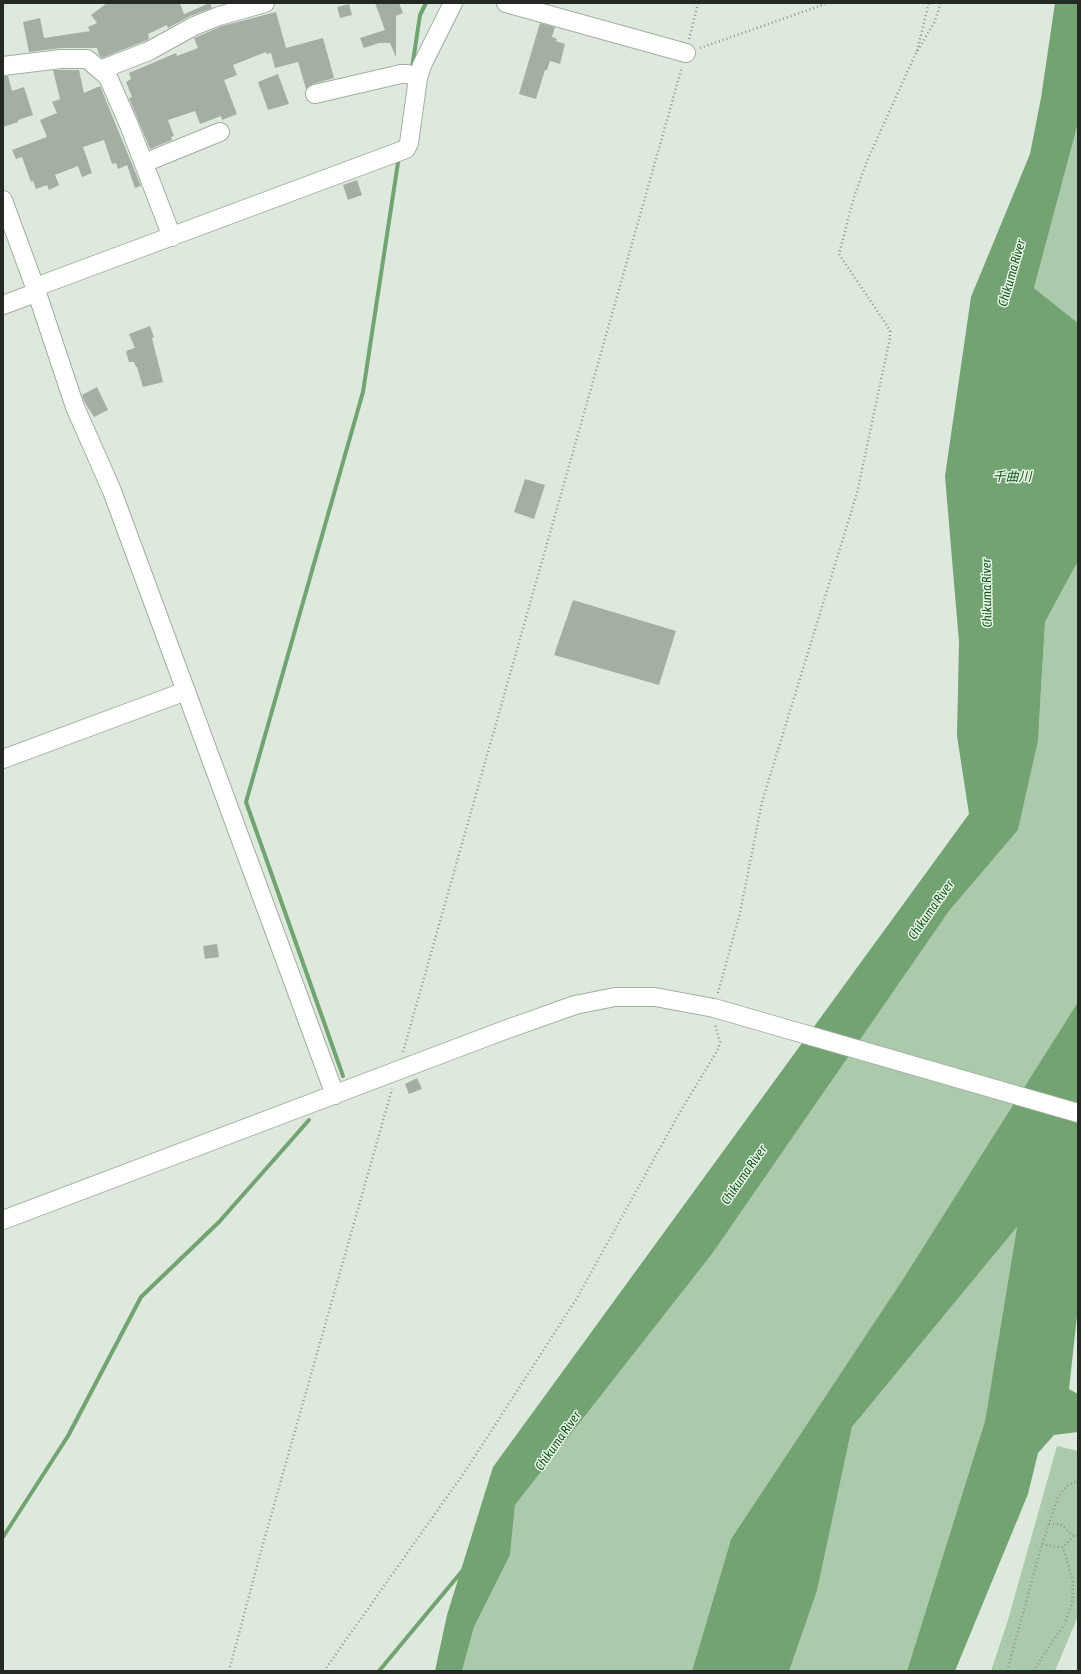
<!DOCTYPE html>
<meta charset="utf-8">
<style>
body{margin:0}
#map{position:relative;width:1081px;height:1674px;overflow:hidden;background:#dce9dc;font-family:"Asap Condensed",sans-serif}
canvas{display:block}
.frame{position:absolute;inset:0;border:4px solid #252924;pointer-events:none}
</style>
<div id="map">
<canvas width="1081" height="1674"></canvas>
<div class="frame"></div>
</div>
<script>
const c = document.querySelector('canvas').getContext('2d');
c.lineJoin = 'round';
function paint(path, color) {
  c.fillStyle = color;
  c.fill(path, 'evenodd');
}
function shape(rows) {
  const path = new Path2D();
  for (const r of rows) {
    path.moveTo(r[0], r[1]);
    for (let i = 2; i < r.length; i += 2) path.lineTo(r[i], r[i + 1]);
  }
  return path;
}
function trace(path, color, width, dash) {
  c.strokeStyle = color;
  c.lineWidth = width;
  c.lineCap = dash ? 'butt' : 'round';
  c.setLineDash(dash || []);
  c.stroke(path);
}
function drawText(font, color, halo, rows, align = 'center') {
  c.font = font + ' "Asap Condensed","Noto Sans JP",sans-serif';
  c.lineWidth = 3;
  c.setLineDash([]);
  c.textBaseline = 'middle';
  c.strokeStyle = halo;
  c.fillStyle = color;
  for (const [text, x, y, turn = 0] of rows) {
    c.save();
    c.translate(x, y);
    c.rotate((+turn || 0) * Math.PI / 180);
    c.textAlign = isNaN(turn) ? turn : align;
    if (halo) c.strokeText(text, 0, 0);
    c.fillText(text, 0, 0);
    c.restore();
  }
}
const green = shape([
 [1078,123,1078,323,1034,288],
 [1078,561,1078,1002,905,1276,731,1539,692,1671,462,1671,474,1627,510,1555,515,1505,712,1254,949,911,1018,830,1038,741,1045,622],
 [1017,1227,985,1421,907,1671,789,1671,817,1591,852,1427],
 [1057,1446,1078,1451,1078,1616,1055,1671,991,1671,1008,1620]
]);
const water = shape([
 [1055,3,1078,3,1078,123,1034,288,1078,323,1078,561,1045,622,1038,741,1018,830,949,911,712,1254,515,1505,510,1555,474,1627,462,1671,435,1671,447,1615,493,1467,969,814,957,736,959,642,945,476,971,297,1030,154,1041,98],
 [1078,1002,1078,1307,1069,1389,1078,1394,1078,1432,1054,1435,1038,1453,1028,1494,955,1671,907,1671,985,1421,1017,1227,852,1427,817,1591,789,1671,692,1671,731,1539,905,1276]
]);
const stream = shape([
 [412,68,420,15,426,3],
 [343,1076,246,802,363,392,399,156],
 [3,1537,68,1436,141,1297,219,1222,309,1120],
 [379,1671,463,1570]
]);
const building = shape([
 [107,3,180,3,184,14,210,3,212,8,190,16,168,28,167,25,148,34,149,39,145,41,102,58,99,55,97,48,61,48,29,52,23,22,40,18,44,38,90,31,88,27,97,23,91,15],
 [375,3,399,3,403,13,396,16,396,57,390,43,379,43,364,48,360,38,385,30],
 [349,4,352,15,340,18,337,7],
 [276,12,286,48,323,38,334,78,313,84,306,89,298,62,275,68,271,53,266,54,266,52,233,65,237,75,224,80,237,114,222,120,221,116,200,124,195,111,168,120,174,136,171,137,172,140,150,149,129,98,132,97,126,82,131,79,129,73,176,53,177,56,198,48,194,38,199,36,222,26],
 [540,23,555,27,552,37,557,39,556,41,565,44,560,64,550,61,547,70,545,70,536,99,519,94],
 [53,70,79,70,84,93,100,86,141,186,135,188,127,165,118,169,116,163,112,164,104,140,83,147,92,173,82,177,78,166,55,175,59,185,49,190,47,185,36,189,33,181,31,182,22,157,16,159,12,150,47,137,40,120,57,113,52,102,60,99],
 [278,74,289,104,268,110,258,82],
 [3,76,8,76,12,91,24,87,33,115,18,120,18,122,3,127],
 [357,180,362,195,348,200,343,185],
 [150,326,154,337,152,338,163,382,143,387,137,367,136,367,134,362,129,362,126,352,128,350,135,348,129,334],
 [97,387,108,410,94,417,85,403,82,395],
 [525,479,545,485,534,519,514,512],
 [573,600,676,631,659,685,554,655],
 [217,944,219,957,205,959,203,946],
 [417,1078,422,1089,409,1094,405,1084]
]);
const path = shape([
 [689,39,698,3],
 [700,48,828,3],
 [917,51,929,3],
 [718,993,740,913,762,802,857,493,890,338,890,331,886,324,839,254,854,197,867,161,915,55,934,23,941,3],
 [403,1052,682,67],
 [1049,1524,1060,1524,1074,1536,1078,1535],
 [1042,1544,1055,1547,1063,1547,1074,1536],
 [229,1671,261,1551,392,1089],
 [324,1671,466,1470,577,1298,680,1112,717,1051,720,1042,715,1024],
 [1007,1671,1042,1544,1058,1497,1068,1485,1078,1481],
 [1033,1671,1065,1623,1072,1603,1073,1582,1063,1547]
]);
const minor = shape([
 [506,3,686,53],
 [3,66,61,59,87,59,100,70,149,51,194,26,219,16,265,3],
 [100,70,108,77,129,125,172,237],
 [315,94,401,74,408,74,418,78],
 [144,163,220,132],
 [3,200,36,290,75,407,112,491,335,1095],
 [3,305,30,295,41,285,406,149,409,143,418,78,422,65,453,3],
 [3,759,186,691],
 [3,1220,502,1031,575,1005,615,997,655,997,714,1008,1078,1113]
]);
const waterNames = [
 ["Chikuma River",1012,273,-74],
 ["千曲川",1012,477],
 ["Chikuma River",987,593,-91],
 ["Chikuma River",931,910,-55],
 ["Chikuma River",744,1175,-55],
 ["Chikuma River",558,1441,-55]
];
paint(green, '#abcaab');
paint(water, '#73a273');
trace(stream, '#73a273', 4);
paint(building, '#a3afa3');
trace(minor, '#a2aea2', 20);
trace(path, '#8e988e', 2.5, [1, 3]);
trace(minor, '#fff', 18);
drawText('italic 13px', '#105718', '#e9f6e9', waterNames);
</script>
